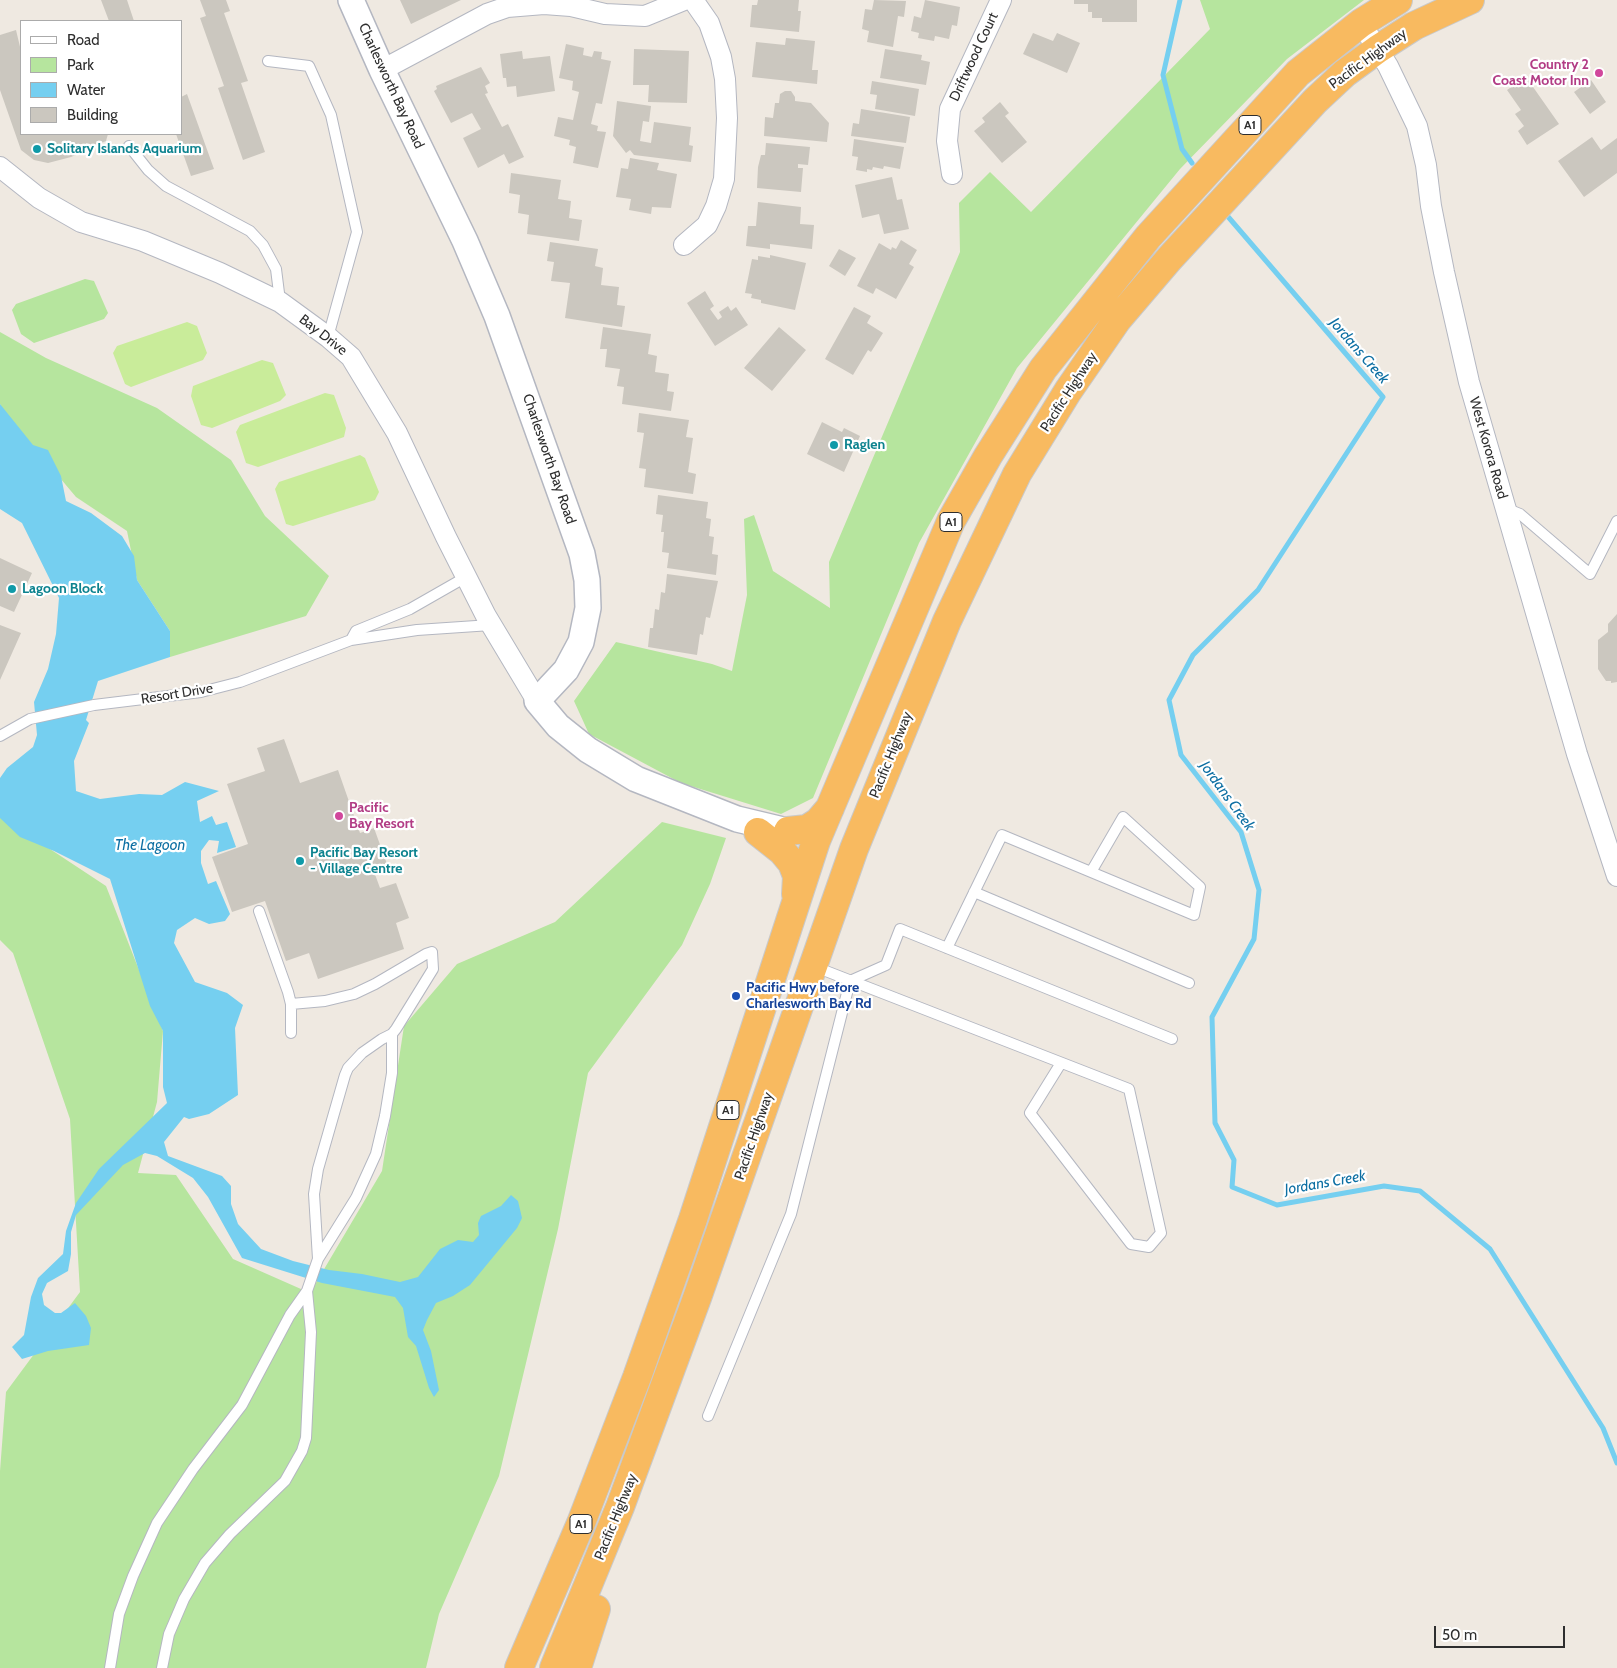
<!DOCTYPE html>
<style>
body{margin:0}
#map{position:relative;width:1617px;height:1668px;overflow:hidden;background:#efe9e1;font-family:Cabin,sans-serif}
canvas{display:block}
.legend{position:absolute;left:20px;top:20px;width:162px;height:115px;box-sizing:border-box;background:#fff;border:1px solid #ababab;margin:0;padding:6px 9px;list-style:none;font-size:15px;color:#2e2e2e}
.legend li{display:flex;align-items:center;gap:10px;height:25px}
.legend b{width:25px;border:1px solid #ababab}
.scale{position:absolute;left:1434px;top:1626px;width:131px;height:22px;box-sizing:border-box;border:2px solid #2e2e2e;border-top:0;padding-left:6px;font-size:15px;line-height:18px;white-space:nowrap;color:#2e2e2e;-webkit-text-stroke:4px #fff;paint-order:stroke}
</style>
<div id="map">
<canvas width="1617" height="1668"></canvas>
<ul class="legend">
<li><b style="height:6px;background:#fff"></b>Road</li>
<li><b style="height:14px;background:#b6e59e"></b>Park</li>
<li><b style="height:14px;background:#75cff0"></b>Water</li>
<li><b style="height:14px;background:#cbc7bf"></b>Building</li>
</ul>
<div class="scale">50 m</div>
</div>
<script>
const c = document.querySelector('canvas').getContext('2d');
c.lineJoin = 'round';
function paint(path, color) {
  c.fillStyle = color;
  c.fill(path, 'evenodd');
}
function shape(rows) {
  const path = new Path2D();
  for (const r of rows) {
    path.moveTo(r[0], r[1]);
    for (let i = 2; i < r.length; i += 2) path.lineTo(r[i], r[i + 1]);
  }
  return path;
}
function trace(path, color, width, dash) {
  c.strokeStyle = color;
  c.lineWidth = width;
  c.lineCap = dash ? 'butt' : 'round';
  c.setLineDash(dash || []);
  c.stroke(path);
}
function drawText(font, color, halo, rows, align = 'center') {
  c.font = font + ' Cabin,sans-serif';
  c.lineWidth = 4.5;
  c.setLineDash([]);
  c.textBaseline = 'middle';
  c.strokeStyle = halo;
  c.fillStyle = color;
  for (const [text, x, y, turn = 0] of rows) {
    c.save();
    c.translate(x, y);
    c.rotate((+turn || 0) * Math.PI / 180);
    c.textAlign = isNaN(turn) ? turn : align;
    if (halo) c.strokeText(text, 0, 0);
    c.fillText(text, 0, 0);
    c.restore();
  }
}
const green = shape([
 [1200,0,1364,0,1287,59,1180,169,1017,368,919,543,813,798,781,814,681,783,589,734,574,701,616,642,712,664,732,671,747,595,744,519,754,515,773,571,830,608,829,562,960,252,959,203,990,172,1031,212,1210,29],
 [85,279,94,281,108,313,104,319,34,343,21,334,12,310,16,304],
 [0,332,46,358,157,408,231,460,265,516,329,576,306,616,170,657,170,631,137,580,127,531,76,497,2,409,0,404],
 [0,816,106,886,163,1031,157,1102,138,1173,176,1175,233,1259,310,1293,382,1171,404,1026,457,964,555,922,662,822,726,838,710,884,682,945,588,1073,558,1229,499,1476,439,1614,426,1668,0,1668,0,1471,6,1392,80,1292,70,1119,13,953,0,940]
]);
const pitch = shape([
 [187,322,197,326,207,353,203,360,131,387,125,384,113,353,117,346],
 [262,360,273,363,286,395,280,401,212,428,201,425,191,396,193,386],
 [325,393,334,395,346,428,344,437,258,467,246,463,236,432,240,425],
 [360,455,365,458,379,492,375,500,293,526,286,524,275,489,279,482]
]);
const water = shape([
 [0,404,33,445,48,450,61,476,66,501,91,513,122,536,134,556,137,580,170,631,170,657,98,681,86,720,89,723,74,761,76,791,100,799,139,794,162,795,185,782,219,791,197,801,200,822,212,816,216,825,227,822,236,847,217,853,219,841,209,840,201,851,201,863,208,884,216,881,230,914,225,921,209,924,195,918,177,930,174,943,195,982,227,993,243,1005,235,1028,238,1095,209,1114,189,1119,184,1117,164,1142,168,1156,222,1176,231,1186,231,1204,238,1224,261,1249,293,1261,329,1270,362,1274,400,1282,418,1277,440,1249,458,1240,473,1242,479,1235,478,1223,481,1216,501,1206,511,1195,518,1201,522,1218,517,1228,470,1285,453,1296,436,1303,427,1320,423,1330,431,1351,439,1390,434,1397,429,1388,416,1346,408,1337,403,1308,395,1297,322,1283,242,1258,208,1197,193,1178,157,1156,145,1153,123,1165,76,1215,71,1232,71,1254,68,1271,47,1283,42,1294,44,1305,55,1313,61,1313,75,1303,86,1316,91,1328,89,1345,48,1351,22,1359,12,1347,24,1335,31,1297,38,1278,63,1254,66,1231,76,1203,99,1169,167,1103,163,1087,163,1031,150,1006,110,879,54,851,20,837,0,818,0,778,7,768,33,747,37,735,34,702,48,669,56,634,59,598,22,523,0,509]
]);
const stream = shape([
 [1180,0,1163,75,1182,149,1192,163],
 [1224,212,1383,397,1258,590,1193,655,1169,700,1181,755,1241,832,1259,890,1254,939,1212,1017,1215,1123,1234,1160,1232,1187,1277,1205,1384,1186,1420,1191,1490,1249,1603,1428,1617,1463]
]);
const building = shape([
 [101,0,127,0,134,21,109,21],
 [200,0,226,0,230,11,224,13,248,81,241,83,265,152,243,160,218,88,224,86,200,18,206,16],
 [400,0,461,0,411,24],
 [758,0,799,0,798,11,801,11,799,32,750,27,752,5,757,5],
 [874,0,906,1,904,17,898,16,893,47,867,42,869,31,862,29,865,9,872,10],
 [925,0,960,7,957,26,952,25,949,39,935,36,934,41,918,38,919,33,911,31,914,16,921,18],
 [1074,0,1137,0,1137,22,1102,22,1102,18,1092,18,1092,12,1088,12,1088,4,1074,4],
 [16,30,21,51,21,134,108,134,106,141,71,157,48,163,34,160,21,150,0,90,0,35],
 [1033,33,1053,41,1057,33,1080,43,1067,73,1023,54],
 [786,38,815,41,812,70,818,70,817,84,752,77,756,42,785,45],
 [566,44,584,48,583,55,592,57,594,51,602,52,601,59,611,61,602,104,596,103,591,124,598,126,597,131,606,132,598,168,573,163,576,147,569,145,570,140,554,136,558,117,573,120,579,92,572,90,573,81,559,78],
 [634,49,689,51,687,103,648,102,649,85,633,85],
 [885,49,922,55,921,60,930,62,926,85,880,78],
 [522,51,523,59,550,56,555,91,517,97,516,86,507,87,506,78,503,78,500,54],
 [481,67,490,83,485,86,488,93,485,94,502,127,508,124,524,157,509,164,504,154,478,168,463,138,481,129,472,113,451,123,434,91,437,89,436,86],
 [1526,77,1559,124,1527,145,1518,131,1524,126,1515,114,1521,110,1507,90],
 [1591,80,1606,102,1590,114,1574,92],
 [872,81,919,89,915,116,875,109,877,95,870,94],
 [785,91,791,91,795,97,795,101,811,103,829,123,827,142,764,136,765,117,773,118,775,103,779,103,780,94],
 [187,94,214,169,191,176,176,134,181,134,181,97],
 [617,101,651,106,649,122,643,121,640,141,651,143,654,122,691,127,689,145,693,146,691,162,634,155,630,150,626,153,613,136],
 [1000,102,1009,113,1005,116,1027,142,1002,163,974,131,985,122,982,118],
 [861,109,910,117,906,143,851,136,853,123,859,124],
 [1592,137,1601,150,1617,138,1617,173,1584,197,1558,161],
 [854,139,904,147,900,169,884,166,883,169,873,167,872,170,867,169,867,172,856,170,858,157,852,156],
 [766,143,810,147,808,165,798,164,798,168,803,168,801,192,757,188,758,167,761,155,765,155],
 [630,158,659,163,657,170,677,174,671,208,652,207,651,214,629,210,631,199,616,197,621,168,628,169],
 [511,173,561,180,558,199,571,201,569,218,582,220,579,241,527,234,529,215,518,213,520,195,509,193],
 [892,177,897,200,902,199,909,229,884,234,879,214,862,218,855,185],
 [758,202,801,207,800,224,814,225,812,249,770,244,770,249,746,246,748,226,756,226],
 [901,240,917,250,909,264,914,267,896,299,876,288,873,294,857,286,879,243,891,250,892,247,896,249],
 [550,242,598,249,595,266,603,268,601,285,619,287,617,305,625,306,622,327,565,318,570,283,551,281,554,262,547,261],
 [839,249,856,258,845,276,829,266],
 [770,255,806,263,795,310,761,303,761,300,751,298,752,294,745,293,752,259,758,260,758,256,770,258],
 [705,291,714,306,710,309,718,320,722,317,719,312,728,306,731,311,736,307,748,325,715,346,687,303],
 [854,307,871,316,867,323,883,333,871,352,868,350,853,375,825,359],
 [603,327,651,334,648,354,657,356,655,372,669,374,667,391,674,392,671,411,622,404,624,387,617,386,620,369,605,367,607,349,600,349],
 [779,327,806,350,772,391,744,368],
 [639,413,689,420,686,437,693,438,688,472,696,474,693,494,644,487,646,469,639,468,644,433,637,432],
 [822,422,842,432,844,428,860,436,844,472,807,454],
 [658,495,708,502,706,518,711,519,709,536,714,537,712,554,718,555,716,575,667,568,669,553,662,552,664,532,661,532,663,515,656,514],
 [0,558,32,573,14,612,0,606],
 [667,574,718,581,710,618,706,617,703,635,700,634,697,655,648,647,650,628,653,628,655,609,659,610,661,592,665,593],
 [1617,614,1617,682,1611,683,1611,681,1606,681,1598,669,1598,640,1608,632,1608,624],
 [0,625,21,633,0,680],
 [284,739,300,783,338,770,360,833,374,828,387,864,373,869,380,888,396,883,409,918,396,923,404,949,318,979,309,953,286,961,265,901,232,912,212,857,248,844,227,784,265,771,257,748]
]);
const service = shape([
 [268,61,309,66,331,115,357,232,328,337],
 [129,146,148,170,166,186,250,231,263,245,276,269,280,301],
 [1505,508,1520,514,1590,574,1617,521],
 [351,640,356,631,410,609,466,577],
 [0,736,30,719,94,705,201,692,240,682,351,640,417,630,491,625],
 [974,892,1189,983],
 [259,911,288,992,291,1004,291,1033],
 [947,948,1002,835,1091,872,1194,915,1200,887,1123,817,1091,872],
 [813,966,1129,1089,1161,1233,1149,1247,1131,1244,1030,1113,1061,1063],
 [291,1004,325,1001,354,994,375,984,426,954,432,952,433,969,396,1029,392,1034,382,1039,362,1053,348,1068,345,1075,318,1169,314,1194,318,1259],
 [708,1416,791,1214,850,981,886,965,900,929,1172,1039],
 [110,1668,119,1614,133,1576,157,1523,193,1469,242,1405,290,1315,307,1291],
 [162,1668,169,1634,184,1599,205,1563,230,1534,285,1481,302,1451,306,1438,311,1332,307,1291,318,1259,356,1198,376,1154,385,1116,392,1073,392,1034]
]);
const minor = shape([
 [1361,23,1388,66,1417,126,1426,165,1431,206,1444,272,1469,382,1577,754,1617,876],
 [382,70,487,14,507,7,544,4,571,6,605,14,645,16,684,0],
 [0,167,39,198,81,222,143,241,220,273,280,302,328,337,351,357,397,433,446,537,486,616,537,701],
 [952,174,947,141,950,109,1001,0],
 [684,245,707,225,716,206,724,179,727,118,725,79,721,57,709,23,693,0]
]);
const tertiary = shape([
 [351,0,382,70,465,241,497,316,582,554,587,580,588,608,581,642,566,670,537,701,558,726,588,750,636,779,737,819,783,830]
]);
const trunk = shape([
 [788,831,807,829,818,822,830,808],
 [758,832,782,851,792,863,797,876,796,894],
 [519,1668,581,1523,637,1377,693,1219,816,841,951,521,988,456,1043,369,1148,237,1298,73,1361,23,1398,0],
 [554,1668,620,1507,697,1298,854,849,947,621,1017,474,1068,391,1117,320,1170,258,1315,101,1345,73,1378,49,1414,26,1470,0],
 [577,1668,596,1609]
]);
const markers = [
 [1599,73,5,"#d1479c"],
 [37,149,5,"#0f9aa8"],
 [834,445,5,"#0f9aa8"],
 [12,589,5,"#0f9aa8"],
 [339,816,5,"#d1479c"],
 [300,861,5,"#0f9aa8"],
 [736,996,5,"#1a4fb4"]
];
const shields = [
 [1250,125,22],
 [951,522,22],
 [728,1110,22],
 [581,1524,22]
];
const shieldNames = [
 ["A1",1250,125],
 ["A1",951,522],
 ["A1",728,1110],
 ["A1",581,1524]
];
const streetNames = [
 ["Driftwood Court",974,57,-65],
 ["Pacific Highway",1368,59,-36],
 ["Charlesworth Bay Road",391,86,65],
 ["Bay Drive",323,335,38],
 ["Pacific Highway",1069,392,-57],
 ["West Korora Road",1488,448,74],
 ["Charlesworth Bay Road",549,459,71],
 ["Resort Drive",177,694,-9],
 ["Pacific Highway",891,755,-68],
 ["Pacific Highway",754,1136,-71],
 ["Pacific Highway",616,1517,-68]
];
const hotelNames = [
 ["Country 2",1589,65],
 ["Coast Motor Inn",1589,81],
 ["Pacific",349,808,"left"],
 ["Bay Resort",349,824,"left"]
];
const cultureNames = [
 ["Solitary Islands Aquarium",47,149],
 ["Raglen",844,445],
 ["Lagoon Block",22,589],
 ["Pacific Bay Resort",310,853],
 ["- Village Centre",310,869]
];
const transitNames = [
 ["Pacific Hwy before",746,988],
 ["Charlesworth Bay Rd",746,1004]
];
const waterNames = [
 ["Jordans Creek",1359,351,49],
 ["Jordans Creek",1227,796,54],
 ["The Lagoon",150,846],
 ["Jordans Creek",1325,1183,-10]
];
paint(green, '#b6e59e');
paint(pitch, '#c9ec9a');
paint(water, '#75cff0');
trace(stream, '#75cff0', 5);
paint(building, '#cbc7bf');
trace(service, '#b4b7c1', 12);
trace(minor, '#b4b7c1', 22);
trace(tertiary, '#b4b7c1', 28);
trace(trunk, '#c9c9c9', 30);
trace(service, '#fff', 10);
trace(minor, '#fff', 20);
trace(tertiary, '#fff', 25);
trace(trunk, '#f8ba60', 28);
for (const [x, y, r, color] of markers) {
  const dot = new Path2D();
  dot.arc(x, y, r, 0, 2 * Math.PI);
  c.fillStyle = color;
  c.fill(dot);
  trace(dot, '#fff', 2);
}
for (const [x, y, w] of shields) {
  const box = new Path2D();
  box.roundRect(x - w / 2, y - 9.5, w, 19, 4);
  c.fillStyle = '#fff';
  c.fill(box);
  trace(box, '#2e2e2e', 1);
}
drawText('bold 12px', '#2e2e2e', null, shieldNames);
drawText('14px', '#2e2e2e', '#fff', streetNames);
drawText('bold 14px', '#b23c85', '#fff', hotelNames, 'right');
drawText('bold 14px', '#0d838f', '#fff', cultureNames, 'left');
drawText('bold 14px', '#164399', '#fff', transitNames, 'left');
drawText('italic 15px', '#0d6fa3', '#fff', waterNames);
</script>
